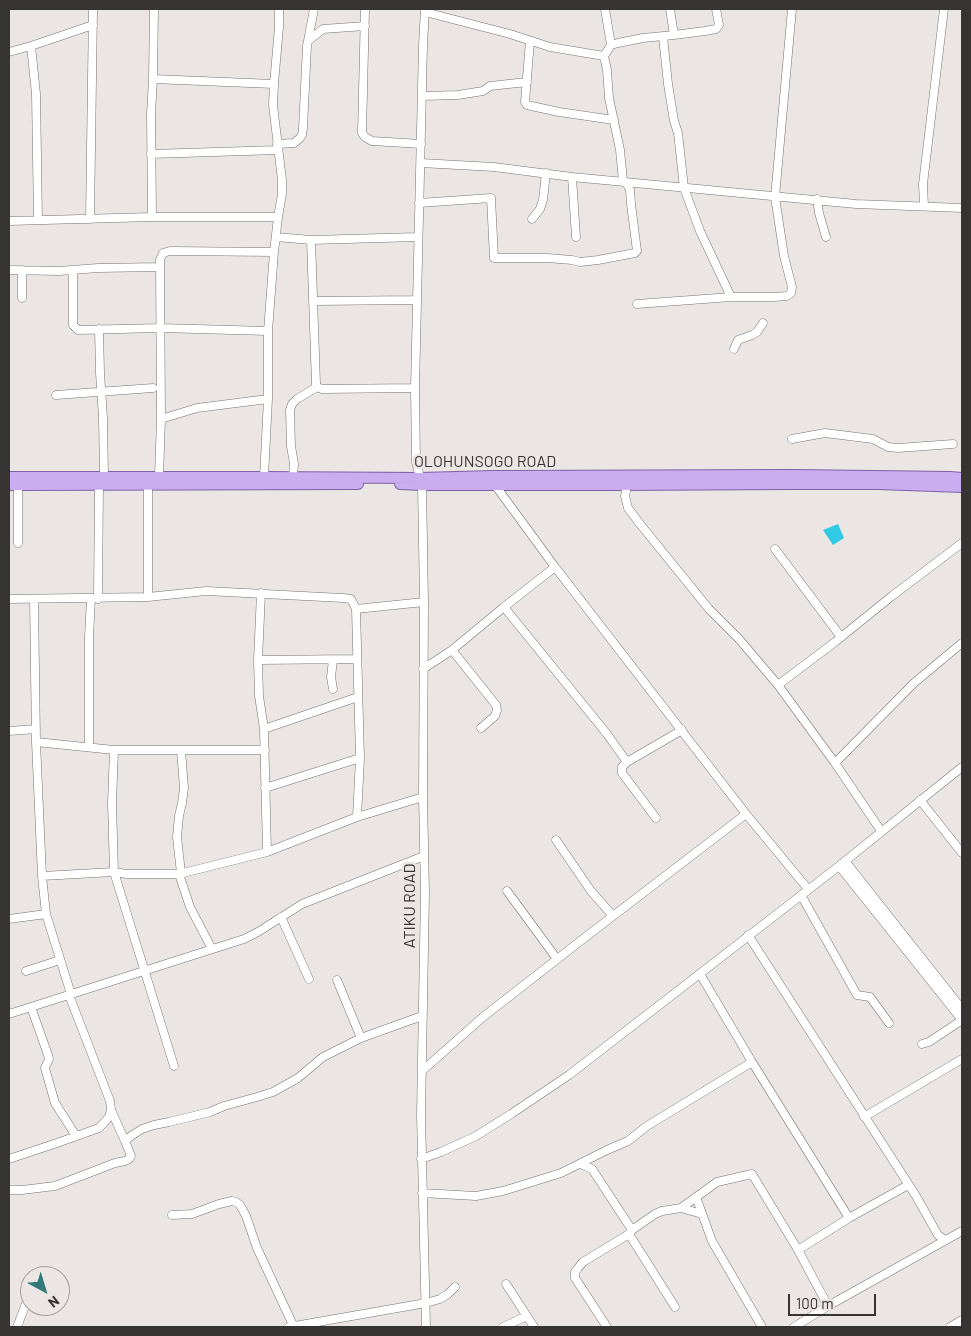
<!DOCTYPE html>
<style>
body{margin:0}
#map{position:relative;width:971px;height:1336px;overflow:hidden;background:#ebe6e3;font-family:Barlow,sans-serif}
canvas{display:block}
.frame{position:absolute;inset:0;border:10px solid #363433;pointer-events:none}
.north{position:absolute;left:20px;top:1266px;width:50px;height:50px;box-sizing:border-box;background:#ebe6e3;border:1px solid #a39f9d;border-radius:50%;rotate:141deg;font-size:14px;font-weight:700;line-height:20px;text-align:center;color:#363433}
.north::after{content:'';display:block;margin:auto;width:18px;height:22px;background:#327a77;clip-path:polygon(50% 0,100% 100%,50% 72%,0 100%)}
.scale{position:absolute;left:788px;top:1294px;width:88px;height:22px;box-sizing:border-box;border:2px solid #363433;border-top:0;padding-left:6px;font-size:15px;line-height:18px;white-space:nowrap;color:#363433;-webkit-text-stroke:4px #ebe6e3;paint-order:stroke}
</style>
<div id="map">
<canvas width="971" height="1336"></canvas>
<div class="frame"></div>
<div class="north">N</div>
<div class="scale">100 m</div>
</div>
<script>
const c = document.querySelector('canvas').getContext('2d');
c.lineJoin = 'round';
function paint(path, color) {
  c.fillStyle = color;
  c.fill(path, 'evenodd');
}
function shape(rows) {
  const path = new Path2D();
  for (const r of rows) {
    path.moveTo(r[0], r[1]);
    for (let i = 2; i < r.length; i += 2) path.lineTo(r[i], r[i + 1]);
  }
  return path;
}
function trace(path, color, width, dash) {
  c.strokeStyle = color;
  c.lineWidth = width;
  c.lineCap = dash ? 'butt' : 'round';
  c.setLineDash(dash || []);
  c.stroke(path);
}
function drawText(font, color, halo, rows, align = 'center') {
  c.font = font + ' Barlow,sans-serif';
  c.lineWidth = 5;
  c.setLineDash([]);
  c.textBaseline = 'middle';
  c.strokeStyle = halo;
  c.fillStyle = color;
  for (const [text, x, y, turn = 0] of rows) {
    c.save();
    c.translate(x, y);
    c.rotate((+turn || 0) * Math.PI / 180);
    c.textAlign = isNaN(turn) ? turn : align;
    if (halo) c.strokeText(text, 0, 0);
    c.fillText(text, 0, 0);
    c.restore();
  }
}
const water = shape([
 [838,524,844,538,833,545,823,530]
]);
const minor = shape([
 [365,9,362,133,365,137,372,141,421,144],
 [425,9,423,45,415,388,416,462,422,485,424,602,423,797,425,892,421,1114,426,1327],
 [605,9,611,45],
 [670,9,674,35],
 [425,12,510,34,550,47,604,56],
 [663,37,668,84,674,121,678,133,684,188,700,231,731,297],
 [309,40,323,29,365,26],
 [530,41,525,102,527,105,559,112,614,120],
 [31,46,36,94,38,220],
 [9,52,31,46,93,25],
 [153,79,274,84],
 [422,96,458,95,483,91,490,86,527,82],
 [277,144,294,143,300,138,302,135,303,128,307,46,314,9],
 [151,154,278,150],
 [421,163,494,167,572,177,856,204,962,208],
 [572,177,576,237],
 [817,199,819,213,826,237],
 [419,203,491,198,494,258,547,258,572,260,580,262,598,260,635,253,637,251,631,204,630,190,627,184,623,181,620,150,609,98,607,70,604,56,611,45,618,43,643,38,674,35,705,31,716,29,719,25,716,9],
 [924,206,923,184,944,9],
 [152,217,151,114,153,79,154,9],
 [90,219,93,9],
 [532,219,540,209,543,200,546,173],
 [9,221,152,217,278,217],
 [276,237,311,240,418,237],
 [311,240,316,384,317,387],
 [9,270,59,271,98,268,160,267],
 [73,270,73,325,78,330,160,328,268,331],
 [22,298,22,270],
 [313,301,417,300],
 [637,304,731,297,773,297,787,296,791,293,792,287,784,256,775,197,792,9],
 [99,329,100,373,103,418,104,476],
 [734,349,738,340,752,335,757,332,763,323],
 [56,395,153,388],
 [161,419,197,408,268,399],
 [792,439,825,433,873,439,888,447,898,448,953,444],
 [159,476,161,419,160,260,163,253,170,251,274,252],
 [264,477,268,399,268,331,274,252,278,217,282,194,282,180,273,105,274,84,279,27,279,9],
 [293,477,294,464,291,446,290,410,292,404,297,399,317,387,322,389,415,388],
 [148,484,148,597],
 [18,485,18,543],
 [495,485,555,567,746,814,808,889],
 [627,485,625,496,628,508,640,524,709,609,739,639,778,685,835,763,881,831],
 [775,549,841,637],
 [261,593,258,660,259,696,264,729,267,852],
 [9,599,148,597,206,591,343,598,351,599,356,609,424,602],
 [34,599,36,742,42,876,46,914,71,994],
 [98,599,99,485],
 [504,607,607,734,627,762,622,767,622,773,656,818],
 [356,609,360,758,357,817],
 [452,650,496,705,497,710,495,716,481,728],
 [258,660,357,659],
 [333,660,331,677,333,689],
 [423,669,452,650,504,607,555,567],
 [778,685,835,642,892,596,962,543],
 [264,729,358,697],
 [9,731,36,729],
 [36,742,114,750,265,750],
 [89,747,89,637,91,598],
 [114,750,112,803,114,872,174,1066],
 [627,762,682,730],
 [835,763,914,683,962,643],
 [265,788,360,758],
 [920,800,962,853],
 [556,840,591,891,613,916],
 [845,861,962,1009],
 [839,866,962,1020],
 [181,873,177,837,179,816,182,803,184,788,181,750],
 [179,874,190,907,212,949],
 [42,876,114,872,127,874,179,874,267,852,357,817,423,797],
 [507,891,557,959],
 [801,895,857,995,870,997,889,1023],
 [281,917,309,979],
 [9,919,46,914],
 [748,935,916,1196,938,1235,945,1240],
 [26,971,60,960],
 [700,974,752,1062,849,1218],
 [337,980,361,1038],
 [31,1007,48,1055,49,1059,45,1068,55,1103,76,1136],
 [9,1014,244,939,258,932,302,904,424,856],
 [922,1044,929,1042,962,1020],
 [422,1071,483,1017,583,939,746,814],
 [111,1110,125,1141],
 [864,1117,962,1059],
 [9,1159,57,1143,99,1128,109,1117,111,1110,110,1101,69,995],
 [421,1159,441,1152,476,1136,511,1114,569,1075,839,866,962,767],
 [581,1164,592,1169,632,1230],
 [9,1190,22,1190,55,1186,115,1163,125,1161,129,1159,131,1156,125,1141,131,1136,142,1129,154,1125,169,1122,210,1112,224,1106,257,1097,273,1092,298,1078,323,1057,361,1038,422,1016],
 [422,1193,476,1196,503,1191,561,1173,607,1150,628,1141,647,1126,752,1062],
 [696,1197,712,1241,762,1327],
 [681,1208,717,1182,752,1174,798,1250,828,1306],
 [172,1215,192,1214,219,1204,232,1201,236,1202,240,1205,246,1216,257,1248,293,1325],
 [629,1234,675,1307],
 [798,1250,849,1218,908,1185],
 [506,1284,534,1327],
 [17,1327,27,1301],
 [289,1327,426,1303,440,1299,448,1294,455,1287],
 [503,1327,527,1316],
 [607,1327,575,1278,575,1272,578,1268,583,1262,629,1234,632,1230,655,1214,662,1211,681,1208,702,1214],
 [794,1327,828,1306,962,1231],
 [950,1327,962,1320],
 [961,1327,962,1327]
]);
const major = shape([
 [9,477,264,477,420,478,493,476,794,475,950,477,962,478],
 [400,484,422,485,611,485,793,484,878,484,962,487],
 [9,485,358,484]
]);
const streetNames = [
 ["OLOHUNSOGO ROAD",485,462],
 ["ATIKU ROAD",410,906,-90]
];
paint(water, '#32c9e5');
trace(minor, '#777270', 9);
trace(major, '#7e60a7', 12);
trace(minor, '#fff', 8);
trace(major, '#c9adf0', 10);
drawText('16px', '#363433', '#ebe6e3', streetNames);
</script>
